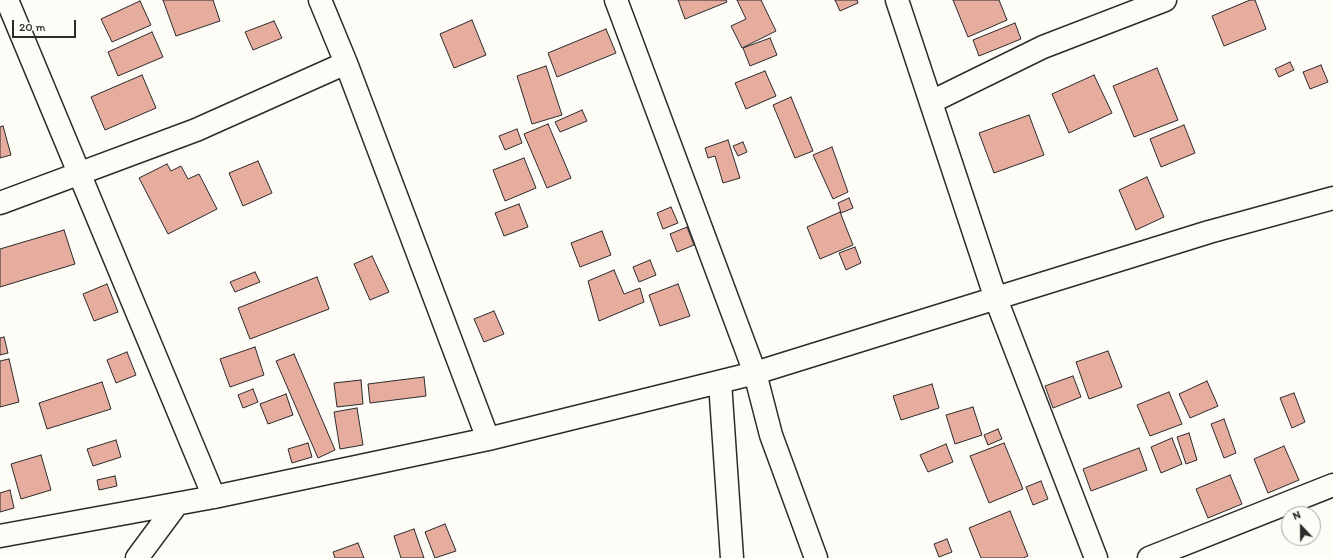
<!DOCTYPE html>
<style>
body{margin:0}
#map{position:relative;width:1333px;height:558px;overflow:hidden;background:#fdfcf7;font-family:Itim,sans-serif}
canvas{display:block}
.north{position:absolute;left:1281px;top:506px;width:40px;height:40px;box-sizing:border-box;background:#fdfcf7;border:1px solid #a9a8a5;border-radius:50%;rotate:338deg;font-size:11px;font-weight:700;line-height:16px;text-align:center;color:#2b2b2b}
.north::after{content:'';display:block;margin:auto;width:14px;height:18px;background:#2b2b2b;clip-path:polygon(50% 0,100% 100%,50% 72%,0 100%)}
.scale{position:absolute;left:12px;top:20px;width:64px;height:18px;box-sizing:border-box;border:2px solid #2b2b2b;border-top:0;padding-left:5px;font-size:12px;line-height:14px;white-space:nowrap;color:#2b2b2b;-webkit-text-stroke:3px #fdfcf7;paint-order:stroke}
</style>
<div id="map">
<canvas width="1333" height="558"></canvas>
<div class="north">N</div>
<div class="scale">20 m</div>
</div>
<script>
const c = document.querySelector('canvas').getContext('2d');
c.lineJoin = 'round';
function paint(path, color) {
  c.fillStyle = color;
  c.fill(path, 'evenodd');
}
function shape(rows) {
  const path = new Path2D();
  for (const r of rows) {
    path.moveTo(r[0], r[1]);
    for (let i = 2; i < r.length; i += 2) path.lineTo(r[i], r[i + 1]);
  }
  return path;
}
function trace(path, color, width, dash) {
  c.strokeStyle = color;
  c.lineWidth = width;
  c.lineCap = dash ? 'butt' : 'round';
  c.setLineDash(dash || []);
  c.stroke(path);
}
const building = shape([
 [163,0,213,0,220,21,176,36,163,0],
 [678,0,726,0,727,2,685,19,678,0],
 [737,0,761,0,776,31,742,48,731,26,746,19,737,0],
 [835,0,857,0,858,3,840,11,835,0],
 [953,0,999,0,1007,20,968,37,953,0],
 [1250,0,1255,0,1266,29,1224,46,1212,16,1250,0],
 [140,1,151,25,112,42,101,19,140,1],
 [472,20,486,55,454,68,440,34,472,20],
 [274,21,282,38,253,50,245,32,274,21],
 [1015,23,1021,39,979,56,973,40,1015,23],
 [606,29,616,53,557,77,548,53,606,29],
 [152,32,163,57,118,76,108,52,152,32],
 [770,38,777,55,750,66,743,48,770,38],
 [1290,62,1294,70,1279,77,1275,69,1290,62],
 [1321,65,1328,82,1310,89,1303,72,1321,65],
 [546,66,562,115,532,124,517,76,546,66],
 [1157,68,1178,120,1134,137,1113,86,1157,68],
 [765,71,776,96,746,109,735,83,765,71],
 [142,75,156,108,105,130,91,97,142,75],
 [1094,75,1112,113,1069,133,1052,94,1094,75],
 [791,97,813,151,795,158,773,105,791,97],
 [582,110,587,121,560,132,555,122,582,110],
 [1029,115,1044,155,994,173,979,133,1029,115],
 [548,124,571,178,547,188,524,134,548,124],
 [1184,125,1195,153,1161,167,1150,139,1184,125],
 [3,126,11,155,0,158,0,127,3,126],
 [517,129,522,143,505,150,499,136,517,129],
 [728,140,740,178,723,183,715,156,708,158,705,148,728,140],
 [743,142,747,152,738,156,733,146,743,142],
 [832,147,848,192,833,199,813,155,832,147],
 [524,158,536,188,505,201,493,170,524,158],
 [258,161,272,193,243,206,229,173,258,161],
 [167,164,171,171,181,166,188,179,199,174,217,209,168,234,139,178,167,164],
 [1147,177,1164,217,1136,230,1119,190,1147,177],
 [849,198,853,208,841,213,838,203,849,198],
 [519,204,528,227,504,236,495,213,519,204],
 [671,207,678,223,663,229,657,213,671,207],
 [840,212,853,245,820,259,807,227,840,212],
 [687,227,694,245,677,252,670,234,687,227],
 [64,230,75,264,0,287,0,249,64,230],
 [602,231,611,255,580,267,571,243,602,231],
 [855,247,861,263,846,270,839,253,855,247],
 [372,256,389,292,370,300,354,264,372,256],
 [650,260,656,275,639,282,633,267,650,260],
 [614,270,624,294,640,288,644,302,599,321,588,281,614,270],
 [255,272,260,282,235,292,230,282,255,272],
 [317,277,329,309,250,339,238,308,317,277],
 [107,284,118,312,94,321,83,294,107,284],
 [678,284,690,316,660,326,649,295,678,284],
 [494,311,504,334,484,342,474,319,494,311],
 [4,337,8,353,0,355,0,338,4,337],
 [255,347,264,375,230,387,220,359,255,347],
 [1108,351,1122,387,1089,399,1076,362,1108,351],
 [127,352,136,375,116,383,107,360,127,352],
 [294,354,335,450,318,458,276,361,294,354],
 [9,359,19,402,0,407,0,361,9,359],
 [1073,376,1081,397,1053,408,1045,386,1073,376],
 [424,377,426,396,370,403,368,384,424,377],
 [361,380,363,404,337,407,334,383,361,380],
 [1207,381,1218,406,1190,418,1179,394,1207,381],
 [102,382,111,409,47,429,39,403,102,382],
 [932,384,939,408,901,420,893,396,932,384],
 [253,389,258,402,243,408,238,395,253,389],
 [1169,392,1182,424,1150,436,1137,405,1169,392],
 [1294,393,1305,422,1292,428,1280,398,1294,393],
 [286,394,293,415,268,424,260,404,286,394],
 [973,407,982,435,955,444,946,415,973,407],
 [357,408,363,445,340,449,334,412,357,408],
 [1224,419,1236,453,1224,458,1211,424,1224,419],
 [998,429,1002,439,988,445,984,435,998,429],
 [1189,433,1197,460,1186,464,1177,437,1189,433],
 [1172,438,1182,464,1161,473,1151,447,1172,438],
 [116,440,121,457,93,466,87,449,116,440],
 [308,443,312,457,292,463,288,449,308,443],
 [1004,443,1023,489,989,503,970,456,1004,443],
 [946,444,953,462,928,472,920,455,946,444],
 [1284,446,1299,480,1268,493,1254,459,1284,446],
 [1139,448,1147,470,1091,491,1083,469,1139,448],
 [41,455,51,490,21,499,11,464,41,455],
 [1230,475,1242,504,1208,518,1196,489,1230,475],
 [115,476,117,486,99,490,97,480,115,476],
 [1041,481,1048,499,1033,505,1026,487,1041,481],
 [10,490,14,508,0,512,0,493,10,490],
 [1010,511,1028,556,1023,558,981,558,969,528,1010,511],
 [445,524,456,551,435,558,425,532,445,524],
 [414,529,424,558,401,558,394,536,414,529],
 [947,539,952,552,939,557,934,544,947,539],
 [358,543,364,558,335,558,333,552,358,543]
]);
const minor = shape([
 [7,0,214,497],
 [320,0,346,63,488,439],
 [616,0,755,373,771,435,816,558],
 [897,0,996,299,1096,558],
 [931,102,1043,47,1165,0],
 [0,203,196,130,346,63],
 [720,382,732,558],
 [0,536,214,497,488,439,755,373,1209,232,1333,198],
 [137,558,177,504],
 [1149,558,1333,485]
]);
paint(building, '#e6ad9f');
trace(building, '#2b2b2b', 1);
trace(minor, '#2b2b2b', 25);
trace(minor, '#fdfcf7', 22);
</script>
